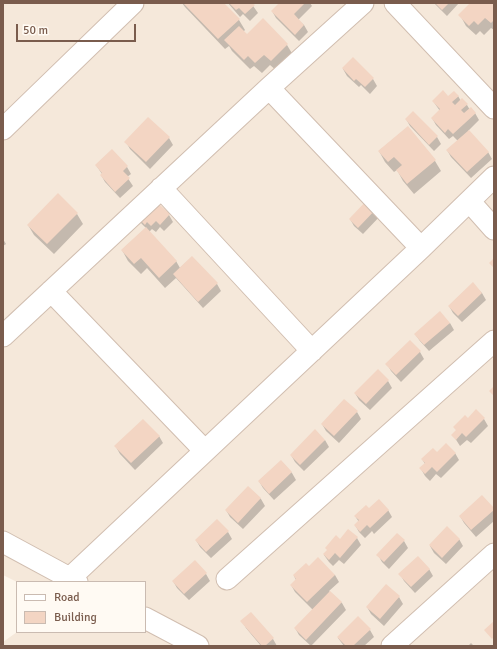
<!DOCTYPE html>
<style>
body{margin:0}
#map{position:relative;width:497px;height:649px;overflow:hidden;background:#fdf6ec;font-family:Signika,sans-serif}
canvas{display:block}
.frame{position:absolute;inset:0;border:4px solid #7a5c4d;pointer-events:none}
.legend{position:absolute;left:16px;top:581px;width:130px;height:52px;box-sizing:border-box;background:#fffaf3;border:1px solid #cabbb1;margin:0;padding:5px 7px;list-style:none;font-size:12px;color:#7a5c4d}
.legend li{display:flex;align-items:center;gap:8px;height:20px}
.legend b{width:20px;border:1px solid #cabbb1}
.scale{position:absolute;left:16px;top:24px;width:120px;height:18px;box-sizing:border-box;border:2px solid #7a5c4d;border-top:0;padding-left:5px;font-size:12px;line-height:14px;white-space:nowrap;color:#7a5c4d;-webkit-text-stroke:3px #fffaf3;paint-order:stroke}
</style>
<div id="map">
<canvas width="497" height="649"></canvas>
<div class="frame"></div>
<ul class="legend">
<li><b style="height:5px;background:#fff"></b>Road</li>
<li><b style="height:11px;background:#f3d5c3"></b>Building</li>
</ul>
<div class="scale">50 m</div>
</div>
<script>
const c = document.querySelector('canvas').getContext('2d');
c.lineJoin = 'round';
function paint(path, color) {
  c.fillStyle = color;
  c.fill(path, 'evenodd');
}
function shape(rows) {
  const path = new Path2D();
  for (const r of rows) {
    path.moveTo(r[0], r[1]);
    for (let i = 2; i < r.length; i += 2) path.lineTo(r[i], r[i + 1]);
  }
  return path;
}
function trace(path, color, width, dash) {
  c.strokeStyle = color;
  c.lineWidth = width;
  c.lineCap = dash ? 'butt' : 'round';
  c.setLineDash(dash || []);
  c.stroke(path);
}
const residential = shape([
 [3,3,494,3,494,646,3,646,3,642,17,632,145,632,145,582,17,582,3,575]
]);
const shadow = shape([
 [182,3,223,3,239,20,245,30,243,32,247,35,287,45,293,55,277,71,270,65,262,73,254,66,250,69,232,51,229,46,225,49,185,7],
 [228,3,251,3,258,13,250,21,243,14,240,17],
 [280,3,310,3,312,6,298,20,304,25,308,32,299,41,276,18,272,11],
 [434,3,459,3,447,16],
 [471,3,494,3,494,30,491,28,484,35,480,31,476,35,466,26,460,15],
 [353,59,373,79,377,86,370,94,361,85,359,87,347,76,343,69],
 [458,96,461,101,467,105,470,110,475,113,479,120,468,131,488,152,492,159,471,178,451,157,447,150,458,141,453,136,449,139,436,125,432,118,440,111,433,101],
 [413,112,437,137,441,144,434,151,410,126,406,119],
 [407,128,435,161,441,171,414,194,403,181,397,170,394,172,385,162,379,151],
 [169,138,173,145,150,169,130,149,126,142],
 [112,150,127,167,131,174,127,177,133,186,120,198,105,182,101,175,102,174,96,165],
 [378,207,382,214,363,234,354,226,350,219],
 [77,214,83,224,54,254,34,235,28,225],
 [169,215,173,222,164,231,160,227,156,232,152,229,149,232,176,261,180,268,192,257,217,284,221,291,203,308,176,278,165,288,147,268,141,274,128,261,122,250,146,228,141,223,137,216],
 [3,239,6,244,3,246],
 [472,284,482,293,486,300,462,322,453,313,449,306],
 [450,323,454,330,429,351,420,341,415,334],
 [410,341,420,352,424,359,401,382,391,371,387,364],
 [388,381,392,388,370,410,359,400,355,393],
 [357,412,361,419,339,443,326,431,322,424],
 [468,419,484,419,488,426,471,443,467,440,460,446,453,435,457,431,455,428],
 [159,436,163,443,135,470,120,454,116,447],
 [325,440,329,447,304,471,295,462,291,455],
 [437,453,455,453,459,460,441,478,436,474,430,481,425,476,421,469,425,464,422,459],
 [281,461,292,473,296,480,274,500,263,488,259,481],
 [248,487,261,499,265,506,243,529,230,517,226,510],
 [369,510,388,510,392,517,374,534,372,531,365,538,359,532,355,525,359,522,355,516],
 [494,510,494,521,476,537,464,523,460,516],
 [228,532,232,539,211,558,200,547,196,540],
 [397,534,404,541,408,548,389,569,382,562,378,555],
 [357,538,361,545,344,564,339,560,333,566,329,562,324,555,340,540],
 [459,539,463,546,446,564,434,553,430,546],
 [309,567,335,575,339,582,329,591,342,603,346,610,311,646,299,635,295,628,313,610,295,592,291,585,296,580,294,576],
 [429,569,433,576,415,593,404,581,400,574],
 [206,574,210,581,189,600,177,588,173,581],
 [399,597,403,604,384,626,371,614,367,607],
 [242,621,273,639,277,646,261,646,246,628],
 [370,630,374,637,364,646,344,646,338,638],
 [471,643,474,646,468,646]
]);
const building = shape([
 [183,3,224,3,240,19,218,39],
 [229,3,252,3,255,5,245,14,239,8,236,10],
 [279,3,305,3,294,14,304,25,295,35,271,11],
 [435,3,449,3,442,10],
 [470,3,494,3,494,20,491,23,485,18,478,25,474,21,469,26,458,15],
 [263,18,288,44,271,61,264,55,255,63,248,56,244,60,224,40,239,26,247,34],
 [353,57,374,78,365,87,356,79,354,81,342,68],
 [443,90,448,96,454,91,459,96,452,102,455,105,462,98,468,104,461,110,464,113,471,107,476,113,453,134,448,129,445,133,431,118,440,109,432,101],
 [413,111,438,136,429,145,405,119],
 [148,117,170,137,146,162,124,142],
 [408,126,436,160,407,184,396,170,402,165,394,157,388,162,378,151],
 [469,130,489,152,467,172,446,150],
 [112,149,128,166,123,171,130,178,115,192,100,175,102,173,95,165],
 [58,193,78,213,47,244,27,225],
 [370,197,379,206,358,228,349,219],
 [152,198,170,214,160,225,156,221,151,226,147,222,145,225,136,216],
 [146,227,177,261,159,278,141,258,134,264,121,250],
 [192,256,218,283,198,302,173,274],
 [494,258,494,268,489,263],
 [473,282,482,293,458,316,448,306],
 [440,311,450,323,424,345,414,334],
 [410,340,421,351,396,375,385,364],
 [378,369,389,380,366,404,354,393],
 [494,386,494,396,489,391],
 [344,399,358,411,334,436,321,424],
 [476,409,485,418,466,437,462,433,456,440,451,435,456,430,453,427,465,415,468,418],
 [143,419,160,436,131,463,114,446],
 [315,429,325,440,300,465,290,455],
 [446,443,456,453,437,472,432,467,425,474,419,468,425,463,421,459,433,448,437,452],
 [281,460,292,472,269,494,258,481],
 [248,486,261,498,238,523,225,510],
 [482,495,494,508,494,510,471,530,459,516],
 [379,499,389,510,370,528,367,525,360,532,354,525,359,520,354,516,366,505,369,508],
 [217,519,229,531,206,552,195,540],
 [447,526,460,539,442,558,429,545],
 [348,529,358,537,340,558,335,553,329,560,323,554,327,550,325,548,336,535,340,539],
 [397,533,405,540,384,562,376,555],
 [418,556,430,569,411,587,398,574],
 [318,557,335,575,307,602,290,585,296,579,293,575,306,563,309,566],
 [195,560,207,573,184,594,172,581],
 [386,584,400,596,380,619,366,607],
 [330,591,342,602,306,640,294,628],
 [251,612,274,638,265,646,262,646,240,621],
 [358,616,371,629,353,646,346,646,337,637],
 [494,621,494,637,492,639,484,630]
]);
const minor = shape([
 [395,3,494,108],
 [269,88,421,248],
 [3,129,133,3],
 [161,188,312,351],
 [470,202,494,229],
 [51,291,205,451],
 [3,336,269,88,363,3],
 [3,542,77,582],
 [70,578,421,248,494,177],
 [227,579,494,341],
 [145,618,198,646],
 [392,646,494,554]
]);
paint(residential, '#f5e8da');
paint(shadow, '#0003');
paint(building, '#f3d5c3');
trace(minor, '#d1beb0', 23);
trace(minor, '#fff', 21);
</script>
